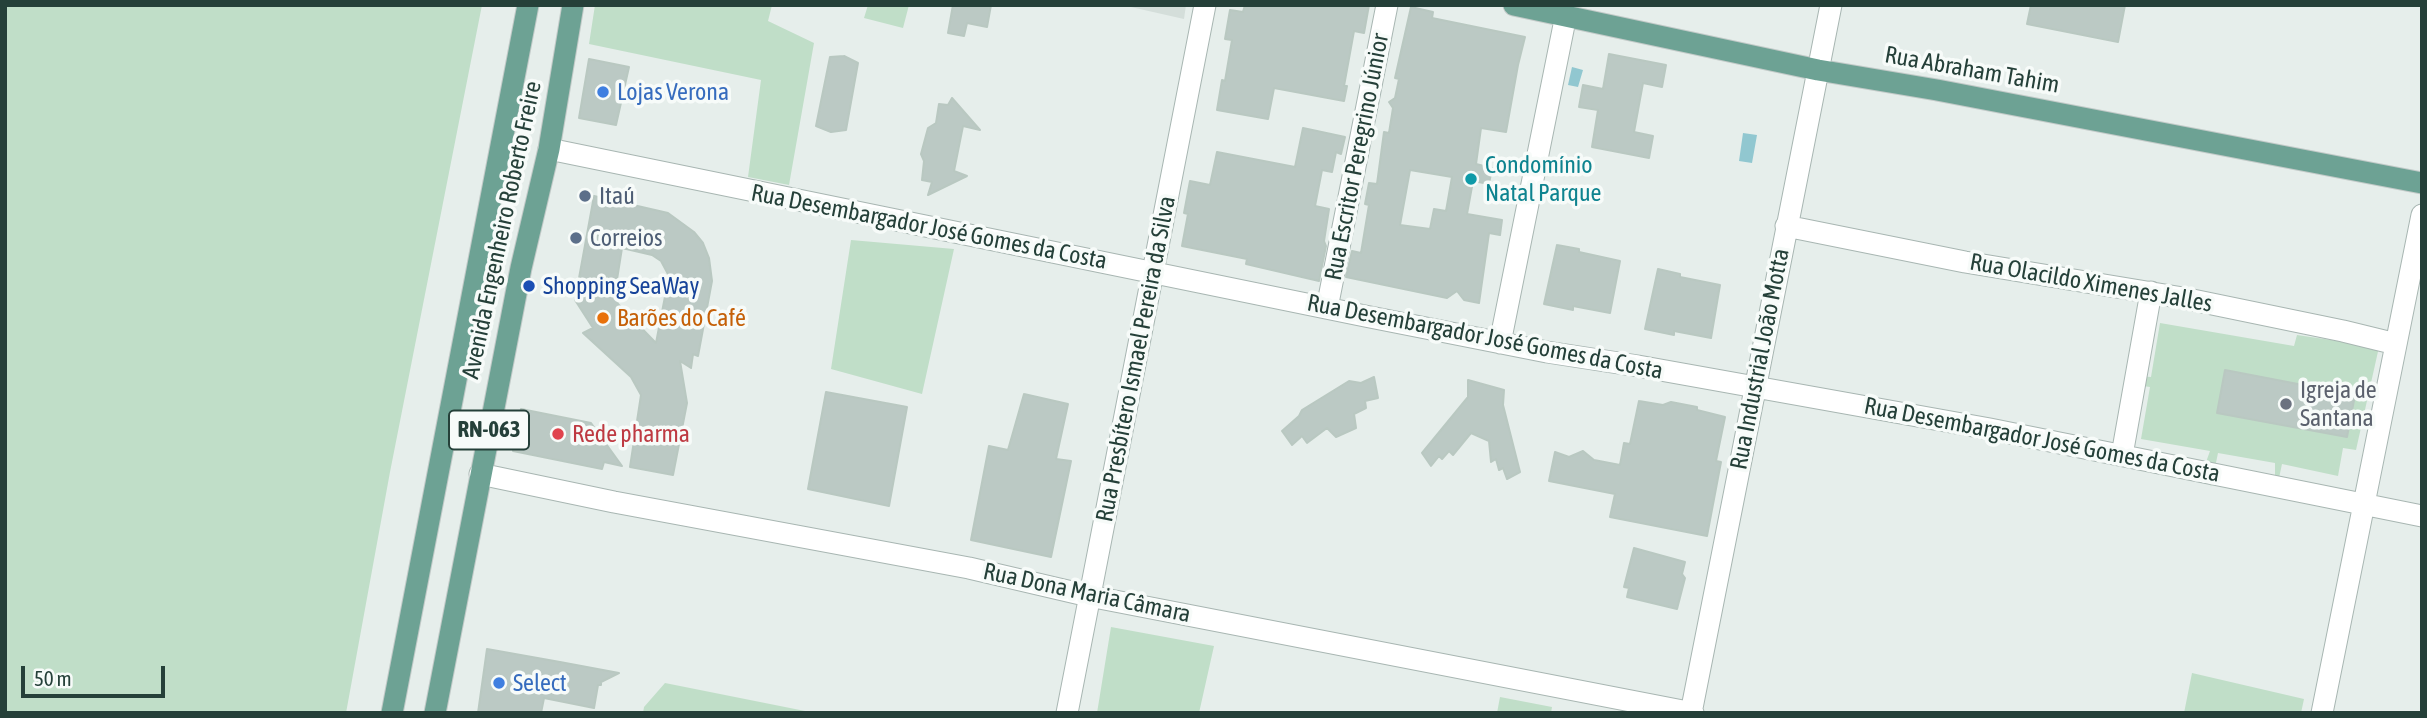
<!DOCTYPE html>
<meta charset="utf-8">
<style>
body{margin:0}
#map{position:relative;width:2427px;height:718px;overflow:hidden;background:#e6eeeb;font-family:"Asap Condensed",sans-serif}
canvas{display:block}
.frame{position:absolute;inset:0;border:7px solid #254039;pointer-events:none}
.scale{position:absolute;left:21px;top:666px;width:144px;height:32px;box-sizing:border-box;border:4px solid #254039;border-top:0;padding-left:9px;font-size:21px;line-height:24px;white-space:nowrap;color:#254039;-webkit-text-stroke:5px #f7fbf9;paint-order:stroke}
</style>
<div id="map">
<canvas width="2427" height="718"></canvas>
<div class="frame"></div>
<div class="scale">50 m</div>
</div>
<script>
const c = document.querySelector('canvas').getContext('2d');
c.lineJoin = 'round';
function paint(path, color) {
  c.fillStyle = color;
  c.fill(path, 'evenodd');
}
function shape(rows) {
  const path = new Path2D();
  for (const r of rows) {
    path.moveTo(r[0], r[1]);
    for (let i = 2; i < r.length; i += 2) path.lineTo(r[i], r[i + 1]);
  }
  return path;
}
function trace(path, color, width, dash) {
  c.strokeStyle = color;
  c.lineWidth = width;
  c.lineCap = dash ? 'butt' : 'round';
  c.setLineDash(dash || []);
  c.stroke(path);
}
function drawText(font, color, halo, rows, align = 'center') {
  c.font = font + ' "Asap Condensed",sans-serif';
  c.lineWidth = 7;
  c.setLineDash([]);
  c.textBaseline = 'middle';
  c.strokeStyle = halo;
  c.fillStyle = color;
  for (const [text, x, y, turn = 0] of rows) {
    c.save();
    c.translate(x, y);
    c.rotate((+turn || 0) * Math.PI / 180);
    c.textAlign = isNaN(turn) ? turn : align;
    if (halo) c.strokeText(text, 0, 0);
    c.fillText(text, 0, 0);
    c.restore();
  }
}
const built = shape([
 [1122,5,1186,5,1184,19]
]);
const green = shape([
 [5,5,482,5,390,472,346,713,5,713],
 [595,5,772,5,768,21,814,43,789,185,748,177,761,80,589,44],
 [868,5,909,5,903,28,864,18],
 [851,240,954,249,922,394,831,369],
 [2160,323,2294,346,2297,335,2379,347,2356,450,2343,448,2338,476,2282,464,2279,478,2275,477,2275,463,2218,453,2211,487,2205,465,2210,451,2141,439,2150,387,2136,385,2138,376,2151,377],
 [1111,627,1214,646,1199,713,1097,713],
 [2192,673,2304,699,2301,713,2184,713],
 [665,683,815,713,643,713,644,707],
 [1500,697,1552,707,1551,713,1497,713]
]);
const water = shape([
 [1572,67,1583,70,1578,87,1568,85],
 [1743,133,1757,135,1752,163,1739,161]
]);
const building = shape([
 [953,5,991,5,987,27,967,23,964,36,948,33,953,5],
 [1245,5,1369,5,1364,33,1354,31,1344,86,1347,86,1344,101,1274,88,1268,119,1217,110,1222,80,1225,81,1232,40,1225,39,1230,10,1243,12,1245,5],
 [2031,5,2125,5,2118,42,2027,24,2031,5],
 [1411,7,1433,12,1432,18,1525,37,1518,65,1506,132,1481,128,1476,164,1492,168,1489,184,1473,181,1467,214,1502,220,1500,235,1489,233,1479,303,1464,300,1457,291,1447,298,1346,277,1352,251,1361,253,1369,205,1365,204,1369,183,1377,184,1384,132,1389,133,1393,108,1389,102,1395,98,1399,79,1395,78,1411,7],
 [1410,170,1452,177,1446,211,1434,209,1430,229,1400,225,1410,170],
 [1609,54,1666,65,1662,87,1643,83,1634,132,1653,136,1649,158,1592,147,1598,110,1579,107,1583,85,1603,89,1609,54],
 [844,56,858,63,846,130,831,132,816,126,830,57,844,56],
 [589,59,629,67,616,125,579,118,589,59],
 [952,98,980,130,963,126,954,171,967,176,928,195,932,182,922,180,924,161,921,154,928,128,936,123,939,104,948,105,952,98],
 [1303,128,1345,137,1341,154,1336,152,1332,172,1322,170,1315,206,1329,209,1324,241,1326,246,1319,281,1246,264,1247,259,1182,246,1188,214,1184,213,1190,181,1210,185,1217,152,1295,167,1303,128],
 [594,196,668,213,694,232,703,243,709,258,712,281,698,356,693,354,691,368,680,361,687,403,673,475,630,467,641,395,631,377,583,333,593,328,575,300,594,196],
 [622,248,652,255,661,261,669,276,656,343,618,304,615,292,622,248],
 [1557,245,1579,249,1579,252,1620,261,1610,313,1573,306,1573,310,1544,304,1557,245],
 [1658,269,1680,274,1680,277,1720,285,1711,338,1674,331,1674,335,1645,329,1658,269],
 [2225,370,2355,395,2347,437,2217,413,2225,370],
 [1374,377,1378,398,1365,401,1366,408,1354,414,1356,428,1336,437,1327,428,1307,443,1302,436,1292,445,1282,431,1299,416,1302,410,1349,381,1361,383,1374,377],
 [1468,380,1504,390,1503,405,1520,472,1507,479,1503,468,1499,470,1496,459,1491,462,1489,441,1471,433,1453,455,1449,451,1442,459,1439,456,1431,466,1422,453,1468,397,1468,380],
 [826,392,907,407,889,506,808,489,826,392],
 [1024,394,1068,404,1056,459,1071,461,1051,557,971,540,989,446,1008,450,1024,394],
 [1639,401,1663,405,1671,402,1697,407,1697,410,1725,417,1716,461,1721,462,1707,536,1610,517,1615,494,1549,481,1555,452,1569,457,1583,451,1594,460,1620,465,1624,443,1630,444,1639,401],
 [521,409,591,423,622,466,604,462,602,469,513,451,521,409],
 [1634,548,1685,562,1682,574,1685,578,1677,609,1627,597,1629,588,1624,587,1634,548],
 [487,649,560,662,619,673,601,682,601,685,598,685,594,708,544,698,541,713,478,713,487,649]
]);
const minor = shape([
 [549,149,1365,316,1547,352,1638,366,1990,429,2422,516],
 [1786,226,1965,262,2183,298,2343,331,2396,344],
 [1327,308,1387,5],
 [1500,343,1566,15],
 [2122,455,2151,292],
 [480,474,614,502,969,568,1089,596,1693,713],
 [1067,713,1205,5],
 [1691,713,1831,5],
 [2322,713,2422,215]
]);
const major = shape([
 [1514,5,1818,70,1937,90,2422,183],
 [392,713,528,5],
 [435,713,521,268,549,149,573,5]
]);
const markers = [
 [603,92,7,"#3f7fe0"],
 [1471,179,7,"#0f9aa8"],
 [585,196,7,"#5c6f8a"],
 [576,238,7,"#5c6f8a"],
 [529,286,7,"#1a4fb4"],
 [603,318,7,"#e8710a"],
 [2286,404,7,"#6b7280"],
 [558,434,7,"#e0444e"],
 [499,683,7,"#3f7fe0"]
];
const shields = [
 [489,430,80]
];
const shieldNames = [
 ["RN-063",489,430]
];
const streetNames = [
 ["Rua Abraham Tahim",1972,70,10],
 ["Rua Escritor Peregrino Júnior",1357,157,-79],
 ["Rua Desembargador José Gomes da Costa",929,227,11],
 ["Avenida Engenheiro Roberto Freire",502,230,-78],
 ["Rua Olacildo Ximenes Jalles",2091,283,10],
 ["Rua Desembargador José Gomes da Costa",1485,337,11],
 ["Rua Presbítero Ismael Pereira da Silva",1136,359,-79],
 ["Rua Industrial João Motta",1760,359,-79],
 ["Rua Desembargador José Gomes da Costa",2042,440,11],
 ["Rua Dona Maria Câmara",1087,593,12]
];
const shopNames = [
 ["Lojas Verona",617,92],
 ["Select",513,683]
];
const cultureNames = [
 ["Condomínio",1485,165],
 ["Natal Parque",1485,193]
];
const serviceNames = [
 ["Itaú",599,196],
 ["Correios",590,238]
];
const transitNames = [
 ["Shopping SeaWay",543,286]
];
const foodNames = [
 ["Barões do Café",617,318]
];
const worshipNames = [
 ["Igreja de",2300,390],
 ["Santana",2300,418]
];
const healthNames = [
 ["Rede pharma",572,434]
];
paint(built, '#d4deda');
paint(green, '#c0dec8');
paint(water, '#91c7d0');
paint(building, '#bbc9c4');
trace(building, '#b9c8c1', 2);
trace(minor, '#a8b6b2', 23);
trace(major, '#c2cac8', 23);
trace(minor, '#fff', 21);
trace(major, '#6da294', 21);
for (const [x, y, r, color] of markers) {
  const dot = new Path2D();
  dot.arc(x, y, r, 0, 2 * Math.PI);
  c.fillStyle = color;
  c.fill(dot);
  trace(dot, '#f7fbf9', 2.5);
}
for (const [x, y, w] of shields) {
  const box = new Path2D();
  box.roundRect(x - w / 2, y - 19.5, w, 39, 5);
  c.fillStyle = '#f7fbf9';
  c.fill(box);
  trace(box, '#254039', 2);
}
drawText('bold 23px', '#254039', null, shieldNames);
drawText('24px', '#254039', '#f7fbf9', streetNames);
drawText('24px', '#366cbe', '#f7fbf9', shopNames, 'left');
drawText('24px', '#0d838f', '#f7fbf9', cultureNames, 'left');
drawText('24px', '#4e5e75', '#f7fbf9', serviceNames, 'left');
drawText('24px', '#164399', '#f7fbf9', transitNames, 'left');
drawText('24px', '#c56008', '#f7fbf9', foodNames, 'left');
drawText('24px', '#5b616d', '#f7fbf9', worshipNames, 'left');
drawText('24px', '#be3a42', '#f7fbf9', healthNames, 'left');
</script>
